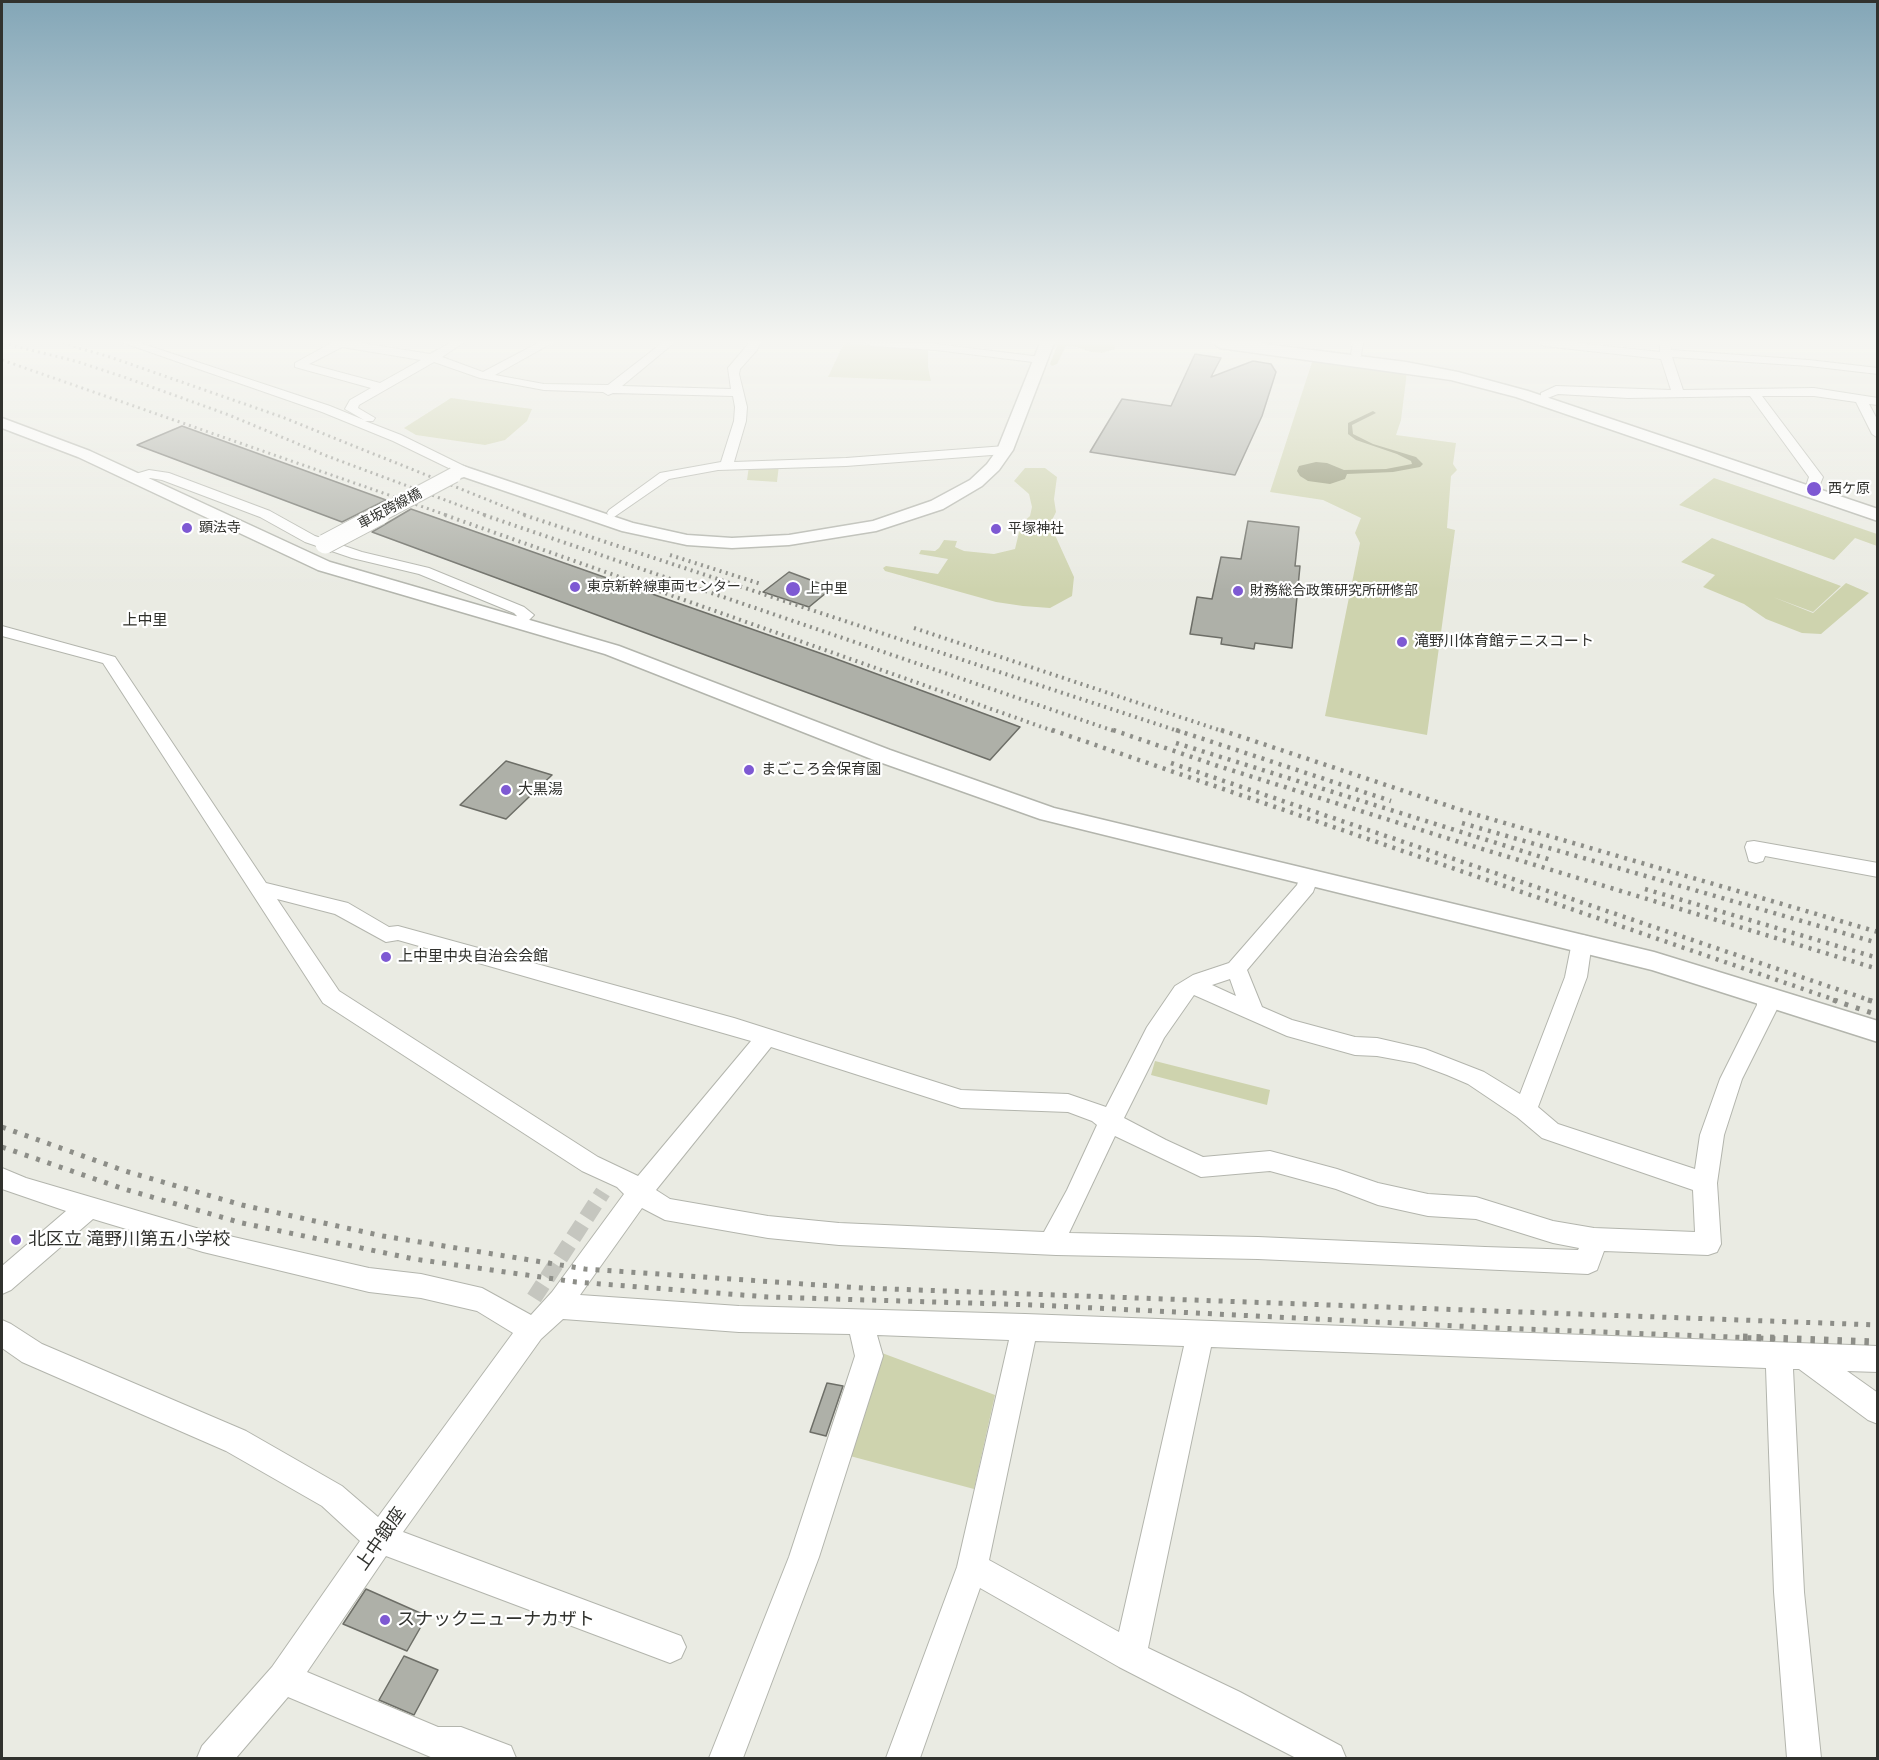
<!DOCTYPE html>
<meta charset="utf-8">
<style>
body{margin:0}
#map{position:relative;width:1879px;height:1760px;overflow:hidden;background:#eaebe3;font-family:"IBM Plex Sans",sans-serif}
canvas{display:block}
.frame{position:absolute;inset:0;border:3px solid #31322e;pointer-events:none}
</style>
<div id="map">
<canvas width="1879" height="1760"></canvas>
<div class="frame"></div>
</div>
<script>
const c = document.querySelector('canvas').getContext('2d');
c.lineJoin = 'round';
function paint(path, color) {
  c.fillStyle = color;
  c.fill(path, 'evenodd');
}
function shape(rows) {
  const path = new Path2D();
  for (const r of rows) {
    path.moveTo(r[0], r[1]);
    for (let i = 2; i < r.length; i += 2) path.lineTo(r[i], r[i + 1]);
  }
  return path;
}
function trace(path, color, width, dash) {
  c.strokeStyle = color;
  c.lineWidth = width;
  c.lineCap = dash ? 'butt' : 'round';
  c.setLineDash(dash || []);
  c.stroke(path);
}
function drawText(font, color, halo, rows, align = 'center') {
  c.font = font + ' "IBM Plex Sans","Noto Sans JP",sans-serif';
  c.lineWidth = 4.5;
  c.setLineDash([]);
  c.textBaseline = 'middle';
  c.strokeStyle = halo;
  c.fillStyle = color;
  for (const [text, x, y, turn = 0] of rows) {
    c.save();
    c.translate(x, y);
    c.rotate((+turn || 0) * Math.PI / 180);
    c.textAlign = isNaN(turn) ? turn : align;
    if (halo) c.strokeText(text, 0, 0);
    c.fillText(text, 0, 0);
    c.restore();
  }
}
const green = shape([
 [844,343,928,348,928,367,931,381,828,377],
 [1058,343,1115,343,1115,349,1102,353,1092,352,1076,347,1066,346,1057,364,1052,366,1050,364],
 [1313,359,1407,372,1401,420,1396,435,1456,443,1453,464,1457,470,1451,476,1447,528,1455,530,1427,735,1325,716,1360,543,1355,533,1361,518,1323,500,1270,492],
 [451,398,532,409,527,421,505,440,485,445,416,435,404,428],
 [779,465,777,482,747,480,749,466],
 [1025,468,1045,468,1057,477,1054,499,1056,512,1050,524,1074,577,1072,596,1050,608,1023,606,996,602,885,571,883,568,886,566,938,574,948,559,919,554,921,550,935,551,939,548,944,540,957,541,955,547,964,551,994,554,1015,549,1021,524,1030,516,1032,507,1029,494,1014,481],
 [1714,478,1877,534,1877,546,1855,538,1834,560,1679,505],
 [1712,538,1841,586,1813,612,1773,597,1813,613,1846,583,1869,593,1821,634,1802,633,1766,619,1744,604,1703,587,1715,575,1681,562],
 [1155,1061,1270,1090,1267,1105,1151,1075],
 [882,1353,995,1395,974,1489,850,1456]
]);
const water = shape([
 [1373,411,1376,413,1352,425,1353,434,1373,444,1416,457,1423,464,1420,467,1393,472,1347,474,1345,479,1330,484,1308,481,1300,476,1297,471,1299,466,1316,462,1327,463,1344,470,1386,469,1412,464,1411,461,1397,454,1356,440,1348,434,1348,423]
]);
const building = shape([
 [1195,354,1221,358,1211,377,1253,361,1271,364,1276,372,1262,416,1235,475,1090,452,1122,399,1171,406,1195,354],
 [182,426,386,500,342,522,137,445,182,426],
 [411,509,831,657,1020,727,990,760,372,532,411,509],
 [1248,521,1299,527,1295,566,1300,566,1292,648,1255,643,1254,649,1221,644,1222,638,1190,634,1197,597,1212,599,1221,557,1241,559,1248,521],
 [789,572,832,588,809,607,763,592,789,572],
 [506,761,552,775,506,819,460,805,506,761],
 [827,1383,843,1386,826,1436,810,1432,827,1383],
 [366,1589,427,1616,407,1651,343,1624,366,1589],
 [404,1656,438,1670,414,1715,379,1700,404,1656]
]);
const pedestrianTunnel = shape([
 [534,1298,603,1192]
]);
const minor = shape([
 [124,343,140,343,330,406,364,420,345,409,350,400,371,388,295,367,295,363,331,343,361,343,430,354,450,343,463,343,442,357,483,372,538,343,552,343,495,375,544,384,608,385,662,343,674,343,622,386,731,389,728,368,749,343,760,343,757,350,740,369,739,374,747,407,746,421,734,462,846,458,1005,446,1011,450,1005,454,846,466,718,470,669,479,614,517,609,516,607,513,609,510,660,473,721,462,734,421,735,407,733,396,613,393,608,395,603,392,544,390,480,378,434,362,359,405,358,408,375,418,373,421,365,421,401,435,468,468,469,471,463,475,393,441,322,412,124,343],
 [342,347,421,360,380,383,309,364,342,347],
 [866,343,936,344,1041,357,1047,360,1041,363,936,350,871,346,866,343],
 [1353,343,1363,343,1361,356,1353,356,1351,354,1353,343],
 [1539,343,1577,343,1660,352,1660,343,1670,343,1671,350,1809,360,1878,368,1878,374,1809,366,1672,357,1683,390,1814,388,1878,398,1878,405,1869,404,1878,421,1878,438,1872,434,1856,402,1814,396,1762,396,1823,477,1818,489,1808,489,1806,486,1809,477,1750,396,1628,398,1558,394,1545,399,1541,397,1541,393,1556,386,1671,390,1661,359,1544,346,1539,343],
 [149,470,169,473,270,511,315,536,362,552,429,568,524,607,534,615,523,626,513,626,510,623,517,616,514,613,419,574,352,558,305,542,260,517,162,480,150,478,137,482,130,478,132,475,149,470],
 [2,626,115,657,266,883,348,903,389,927,398,926,734,1018,961,1090,1068,1094,1106,1107,1147,1027,1175,986,1193,975,1229,963,1297,885,1301,873,1308,871,1315,873,1318,878,1313,892,1247,970,1262,1007,1292,1020,1355,1037,1377,1038,1425,1049,1484,1072,1520,1094,1565,977,1572,942,1575,937,1582,935,1589,937,1592,942,1587,977,1538,1107,1558,1124,1695,1169,1700,1135,1720,1079,1757,1005,1757,996,1760,990,1768,988,1776,990,1779,996,1779,1005,1742,1079,1724,1135,1717,1183,1721,1244,1717,1252,1708,1255,1604,1251,1597,1270,1588,1274,1258,1259,1056,1255,839,1245,768,1238,665,1220,642,1208,580,1295,739,1306,1025,1314,1878,1346,1878,1372,1847,1371,1878,1393,1878,1424,1868,1420,1799,1369,1793,1369,1804,1592,1821,1758,1787,1758,1774,1592,1766,1368,1211,1347,1148,1648,1240,1692,1341,1746,1346,1758,1296,1758,1119,1667,980,1588,920,1758,886,1758,957,1567,1009,1340,877,1335,883,1356,819,1557,743,1758,709,1758,789,1557,855,1356,850,1334,739,1332,563,1319,541,1339,403,1532,681,1636,686,1647,681,1658,670,1663,386,1556,307,1672,438,1727,461,1727,511,1746,516,1758,433,1758,288,1697,236,1758,197,1758,202,1746,272,1667,360,1541,322,1506,226,1451,22,1362,2,1348,2,1320,11,1324,42,1344,246,1431,342,1486,378,1517,513,1333,477,1311,421,1298,369,1292,203,1252,93,1219,11,1290,2,1294,2,1266,66,1211,2,1189,2,1168,26,1178,203,1230,369,1268,421,1274,482,1288,531,1315,552,1292,624,1194,617,1187,582,1171,323,1003,103,663,2,636,2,626],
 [277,899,335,914,386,942,398,940,751,1041,638,1176,598,1157,339,991,277,899],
 [1230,979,1236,996,1212,985,1230,979],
 [1194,995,1287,1036,1355,1055,1377,1056,1415,1063,1447,1075,1468,1084,1517,1117,1542,1138,1693,1190,1695,1232,1594,1228,1553,1221,1476,1197,1428,1194,1378,1183,1337,1169,1270,1151,1203,1157,1166,1140,1124,1118,1164,1038,1194,995],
 [771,1047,961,1108,1068,1112,1092,1121,1097,1125,1067,1190,1044,1232,839,1223,768,1216,670,1199,656,1190,771,1047],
 [1115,1136,1201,1177,1270,1171,1336,1189,1378,1205,1428,1216,1476,1219,1553,1243,1579,1248,1578,1250,1485,1247,1258,1237,1069,1233,1115,1136],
 [1035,1341,1184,1346,1119,1632,989,1560,1035,1341],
 [1754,841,1878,863,1878,877,1765,856,1763,861,1756,863,1749,861,1745,847,1747,842,1754,841]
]);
const tertiary = shape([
 [1040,343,1054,343,1013,450,999,470,982,486,943,509,876,531,789,545,732,548,687,545,622,531,464,477,454,480,446,475,448,472,463,466,633,523,687,535,732,538,789,535,873,521,931,501,970,480,987,464,997,450,1040,343],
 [2,418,90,451,330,562,619,646,890,750,1054,808,1654,952,1878,1021,1878,1042,1652,970,1040,819,874,760,605,654,318,570,78,457,2,428,2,418]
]);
const secondary = shape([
 [1213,343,1257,343,1406,362,1458,372,1528,391,1878,509,1878,521,1516,397,1451,380,1220,348,1213,343]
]);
const railFar4 = shape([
 [3,343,75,361,124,377,229,415,327,456,488,516],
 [62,343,110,357,282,417,528,516],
 [2,360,449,516]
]);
const railFar3 = shape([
 [445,515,1056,732],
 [484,515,1117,732],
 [524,515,1181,732],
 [670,555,761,584],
 [914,628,1225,732]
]);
const railFar2 = shape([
 [1052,730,1838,1001],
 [1113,730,1218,766,1456,841,1878,969],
 [1176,730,1391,801],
 [1221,730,1467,812,1878,932],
 [1176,743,1551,860],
 [1171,763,1872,1001],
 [1462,823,1878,943],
 [1645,889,1878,958]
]);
const railFar1 = shape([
 [1833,1000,1878,1015],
 [1868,1000,1878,1003],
 [2,1127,125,1171,242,1205,383,1236,585,1269,863,1288,1878,1325],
 [2,1147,124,1189,242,1223,414,1259,576,1282,768,1297,1035,1305,1497,1328,1783,1339]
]);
const rail = shape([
 [1743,1337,1878,1342]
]);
const tertiaryBridgeFar1 = shape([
 [377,516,454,475]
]);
const tertiaryBridge = shape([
 [325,544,380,515]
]);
const markers = [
 [1814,489,8,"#7e59d3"],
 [187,528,6,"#7e59d3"],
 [996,529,6,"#7e59d3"],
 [575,587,6,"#7e59d3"],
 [793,589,8,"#7e59d3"],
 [1238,591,6,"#7e59d3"],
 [1402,642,6,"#7e59d3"],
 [749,770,6,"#7e59d3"],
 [506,790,6,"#7e59d3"],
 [386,957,6,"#7e59d3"],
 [16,1240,6,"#7e59d3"],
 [385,1620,6,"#7e59d3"]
];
const farPoinames = [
 ["西ケ原",1828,489],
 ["顕法寺",199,528],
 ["平塚神社",1008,529],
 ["東京新幹線車両センター",587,587],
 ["上中里",806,589],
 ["財務総合政策研究所研修部",1250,591]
];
const farStreetnames = [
 ["車坂跨線橋",390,509,-28]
];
const farQuarternames = [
 ["上中里",145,621]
];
const poiNames = [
 ["滝野川体育館テニスコート",1414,642],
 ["まごころ会保育園",761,770],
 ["大黒湯",518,790],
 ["上中里中央自治会会館",398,957]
];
const nearPoinames = [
 ["北区立 滝野川第五小学校",28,1240],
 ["スナックニューナカザト",397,1620]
];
const nearStreetnames = [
 ["上中銀座",381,1539,-55]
];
paint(green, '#ced3ae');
paint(water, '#8d916e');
paint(building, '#aeb0a8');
trace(building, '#6d6e67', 1.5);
trace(pedestrianTunnel, '#c5c6bf', 16, [16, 8]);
trace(minor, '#b3b5ad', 2);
trace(tertiary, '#b3b5ad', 3);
trace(secondary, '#b3b5ad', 3);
paint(minor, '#fff');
paint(tertiary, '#fff');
paint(secondary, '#fff');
trace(railFar4, '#8d8e88', 3, [2, 4]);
trace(railFar3, '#8d8e88', 4, [2, 4.5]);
trace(railFar2, '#8d8e88', 4.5, [3, 6]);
trace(railFar1, '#8d8e88', 5, [4, 8]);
trace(rail, '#8d8e88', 7, [4.5, 9]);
trace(tertiaryBridgeFar1, '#b3b5ad', 17, []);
trace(tertiaryBridge, '#b3b5ad', 21, []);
trace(tertiaryBridgeFar1, '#fff', 15);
trace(tertiaryBridge, '#fff', 19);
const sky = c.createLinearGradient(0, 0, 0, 590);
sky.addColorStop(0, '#83a6b7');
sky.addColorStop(0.58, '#f6f6f2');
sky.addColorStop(1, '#f6f6f200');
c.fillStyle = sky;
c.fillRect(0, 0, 1879, 590);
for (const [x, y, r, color] of markers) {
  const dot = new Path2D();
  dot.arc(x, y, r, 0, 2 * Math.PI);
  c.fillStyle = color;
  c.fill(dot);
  trace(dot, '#fff', 2);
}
drawText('14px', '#31322e', '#fff', farPoinames, 'left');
drawText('14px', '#31322e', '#fff', farStreetnames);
drawText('15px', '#2e2f29', '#fff', farQuarternames);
drawText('15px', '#31322e', '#fff', poiNames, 'left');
drawText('18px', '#31322e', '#fff', nearPoinames, 'left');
drawText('18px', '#31322e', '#fff', nearStreetnames);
</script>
